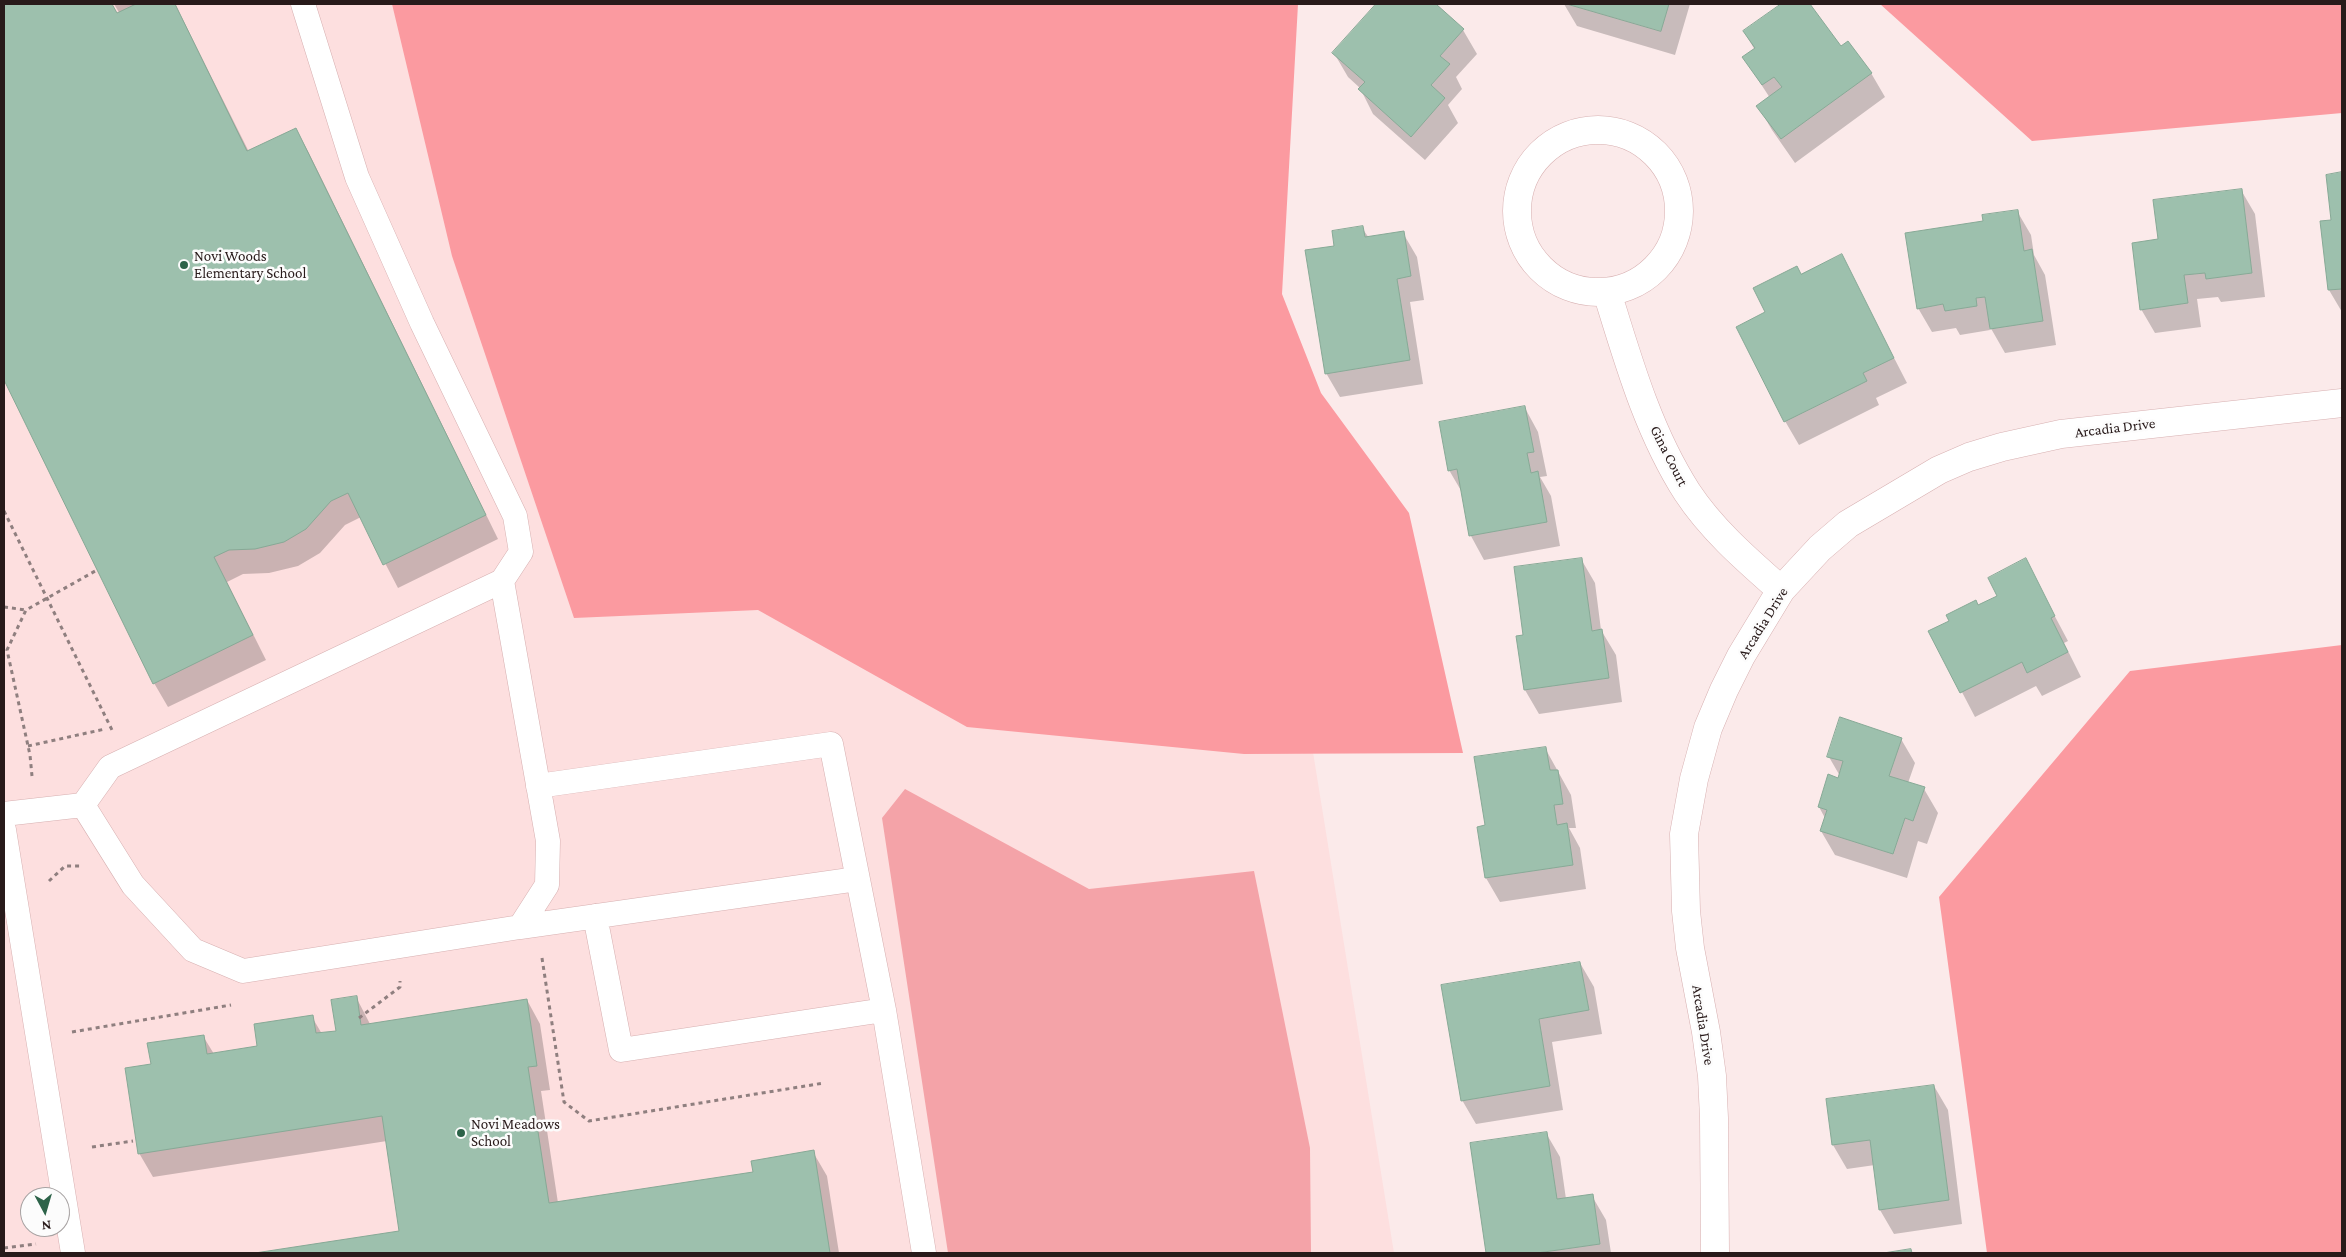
<!DOCTYPE html>
<html>
<head>
<meta charset="utf-8">
<style>
  body { margin:0 }
  #map { position:relative; width:2346px; height:1257px; overflow:hidden; background:#fbeaea; font-family:"Crimson Pro",serif }
  canvas { display:block }
  .frame { position:absolute; inset:0; border:5px solid #281a1a; pointer-events:none }
  .north { position:absolute; left:20px; top:1187px; width:50px; height:50px; box-sizing:border-box; background:#fcfcfc; border:1px solid #a7a2a2; border-radius:50%; rotate:174deg; font-size:14px; font-weight:700; line-height:20px; text-align:center; color:#281a1a }
  .north::after { content:''; display:block; margin:auto; width:18px; height:22px; background:#2d6349; clip-path:polygon(50% 0,100% 100%,50% 72%,0 100%) }
</style>
</head>
<body>
<div id="map">
<canvas width="2346" height="1257"></canvas>
<div class="frame"></div>
<div class="north">N</div>
</div>
<script>
const ctx = document.querySelector('canvas').getContext('2d');
ctx.lineJoin = 'round';
function paint(path, color) {
  ctx.fillStyle = color;
  ctx.fill(path, 'evenodd');
}
function trace(path, color, width, dash) {
  ctx.strokeStyle = color;
  ctx.lineWidth = width;
  ctx.lineCap = dash ? 'butt' : 'round';
  ctx.setLineDash(dash || []);
  ctx.stroke(path);
}
function write(font, color, halo, rows, align = 'center') {
  ctx.font = font + ' "Crimson Pro",serif';
  ctx.lineWidth = 5;
  ctx.setLineDash([]);
  ctx.textBaseline = 'middle';
  ctx.strokeStyle = halo;
  ctx.fillStyle = color;
  for (const [text, x, y, turn = 0] of rows) {
    ctx.save();
    ctx.translate(x, y);
    ctx.rotate((+turn || 0) * Math.PI / 180);
    ctx.textAlign = isNaN(turn) ? turn : align;
    if (halo) ctx.strokeText(text, 0, 0);
    ctx.fillText(text, 0, 0);
    ctx.restore();
  }
}
const built = new Path2D(`
  M4,4h1188l202,1249h-1390zM30,1197h30v30h-30z`);
const green = new Path2D(`
  M905,789l184,100 165,-18 56,277 1,105h-363l-66,-435z`);
const forest = new Path2D(`
  M392,4h906l-16,290 39,99 88,120 54,240 -219,1 -277,-27 -209,-117 -184,8 -122,-362z
  M1880,4h462v109l-310,28z
  M2342,645v608h-355l-48,-356 191,-226z`);
const shadow = new Path2D(`
  M4,4h107l6,10h3l-6,-10h61l74,148 47,-23 13,24 189,386 -100,49 -37,-71 -16,8 -25,28 -22,13 -29,7 -26,1 -16,8 39,78 -98,47 -14,-24 -150,-306z
  M1378,4h56l29,26 14,24 -21,23 6,12 -14,16 10,18 -33,37 -52,-46 -13,-26 -12,-11 -14,-24z
  M1564,4h126l-15,51 -98,-29z
  M1783,4h25l33,43 30,26 14,24 -90,66 -23,-33 -14,-24 12,-8 -26,-40 11,-8 -11,-18z
  M2342,174v138l-13,-22 4,-69 -6,-45z
  M2241,190l14,24 10,83 -44,5 -3,-5 -21,2 4,28 -46,6 -14,-24 18,-68z
  M2017,211l14,24 3,20 11,20 11,70 -51,8 -16,-28 1,5 -30,5 -4,-7 -24,4 -14,-24 66,-86z
  M1362,228l7,10 34,-5 14,24 7,43 -14,2 13,82 -83,13 -14,-24 9,-126z
  M1841,255l66,128 -31,15 3,7 -80,40 -14,-24 -18,-108 34,-37z
  M1525,408l13,24 9,44 -7,1 11,19 9,50 -76,14 -13,-24 -8,-42 -14,-24z
  M1581,559l14,24 6,47 15,25 6,47 -83,12 -14,-24v-54z
  M2025,560l43,81 -4,2 17,34 -39,19 -6,-10 -61,31 -45,-86 69,-35z
  M1901,739l14,24 -7,20 16,6 14,24 -11,31 -9,-3 -11,37 -72,-23 -14,-24 4,-13 -6,-11 21,-31 -11,-19z
  M1545,748l26,47 5,33h-7l11,20 6,41 -86,13 -14,-24v-52z
  M1580,963l14,24 8,47 -50,8 11,68 -87,14 -14,-24z
  M356,997l14,27 157,-24 13,24 10,66 -9,1 17,112 196,-30 59,-21 14,24 12,77h-576l137,-21 -13,-91 -234,36 -14,-24 13,-88 51,-29 11,18 44,-7 54,-30 10,17 16,-2z
  M1934,1086l14,24 14,114 -68,10 -14,-24 -5,-45 -28,4 -14,-24z
  M1546,1133l14,24 6,42 26,-3 14,24 5,33h-124l-16,-109z`);
const building = new Path2D(`
  M4,4h108l5,9 19,-9h39l72,147 49,-23 190,387 -103,50 -35,-72 -17,8 -25,28 -22,13 -29,7 -26,1 -15,7 39,78 -100,49 -149,-304z
  M1376,4h60l28,25 -24,27 10,8 -19,21 14,13 -34,39 -53,-48 7,-7 -33,-29z
  M1567,4h102l-8,27z
  M1781,4h29l31,42 7,-5 24,32 -91,66 -25,-33 26,-19 -8,-10 -12,8 -20,-28 13,-9 -12,-17z
  M2342,172v117l-14,1 -8,-69 11,-1 -5,-45z
  M2242,189l10,84 -46,6 -1,-6 -21,2 4,28 -48,7 -8,-67 26,-4 -5,-39z
  M2018,210l6,41 8,-2 11,72 -53,8 -5,-32 -9,1 1,8 -32,5 -2,-7 -26,5 -12,-76 78,-12 -1,-6z
  M1363,226l2,11 39,-6 7,45 -14,3 13,81 -85,14 -20,-124 29,-4 -2,-15z
  M1842,254l52,104 -31,15 4,8 -83,41 -48,-95 29,-15 -12,-24 44,-22 4,8z
  M1525,406l9,46 -7,1 4,20 7,-2 9,51 -78,14 -12,-67 -9,2 -9,-49z
  M1582,558l10,73 10,-2 7,49 -85,12 -8,-54 7,-1 -9,-68z
  M2026,558l29,58 -4,2 17,34 -41,21 -5,-11 -62,31 -32,-62 21,-10 -3,-6 30,-15 2,5 19,-9 -9,-18z
  M1840,717l62,21 -13,38 36,11 -12,34 -8,-3 -12,36 -73,-23 7,-21 -9,-3 10,-33 10,4 5,-17 -16,-4z
  M1546,747l4,23h8l5,34 -9,1 3,20 10,-2 6,42 -88,13 -8,-51 8,-2 -11,-68z
  M1580,962l9,48 -50,9 11,67 -89,15 -20,-116z
  M357,996l4,29 166,-26 10,67 -9,1 21,136 204,-31 -2,-11 63,-11 16,103h-575l144,-22 -17,-115 -244,38 -13,-86 26,-4 -4,-21 57,-8 3,19 50,-8 -3,-22 59,-9 3,18 20,-2 -5,-31z
  M1934,1085l15,115 -70,10 -9,-70 -38,5 -6,-46z
  M1547,1132l10,67 36,-5 7,50 -63,9h-51l-16,-110z
  M1911,1249l1,4h-28z`);
const path = new Path2D(`
  M4,511l108,219
  M4,607l22,3
  M28,746l77,-17
  M32,776l-2,-21 -23,-105 19,-40 71,-40
  M49,881l16,-15h15
  M542,958l22,144 25,19 235,-38
  M359,1018l41,-31v-6
  M72,1032l159,-27
  M92,1147l41,-6
  M4,1248l32,-4`);
const lane = new Path2D(`
  M538,786l293,-42 53,266 40,243
  M83,805l50,80 60,65 50,21 277,-44 27,-42 1,-44 -46,-260
  M4,814l79,-9 27,-38 392,-186 19,-29 -6,-36 -93,-193 -65,-146 -54,-173
  M4,830l69,423
  M595,916l26,134 263,-40
  M520,927l337,-48`);
const street = new Path2D(`
  M1517 211a81 81 0 1 1 162 0a81 81 0 1 1-162 0Z
  M1607,292c21,68 41,139 80,200 25,38 60,68 94,98
  M1715,1253l-1,-135 -2,-42 -6,-44 -16,-84 -4,-37 -2,-77 10,-55 14,-51 16,-38 17,-34 40,-66 39,-42 28,-24 91,-54 30,-13 33,-10 59,-13 281,-31`);
const markers = [
  [184,265,5,"#2d6349"],
  [461,1133,5,"#2d6349"]
];
const poiNames = [
  ["Novi Woods",194,256],
  ["Elementary School",194,273],
  ["Novi Meadows",471,1124],
  ["School",471,1141]
];
const streetNames = [
  ["Arcadia Drive",2115,428,-7],
  ["Gina Court",1669,456,63],
  ["Arcadia Drive",1763,623,-58],
  ["Arcadia Drive",1703,1025,81]
];
paint(built, '#fddfdf');
paint(green, '#f4a3a8');
paint(forest, '#fb9aa0');
paint(shadow, '#0003');
paint(building, '#9dc0ad');
trace(building, '#87a996', 1);
trace(lane, '#d7b0b1', 25);
trace(street, '#d7b0b1', 29);
trace(path, '#8f7f7f', 3, [4, 4]);
trace(lane, '#fff', 24);
trace(street, '#fff', 28);
for (const [x, y, r, color] of markers) {
  const dot = new Path2D();
  dot.arc(x, y, r, 0, 2 * Math.PI);
  ctx.fillStyle = color;
  ctx.fill(dot);
  trace(dot, '#fcfcfc', 2);
}
write('15px', '#281a1a', '#fcfcfc', poiNames, 'left');
write('15px', '#281a1a', '#fcfcfc', streetNames);
</script>
</body>
</html>
